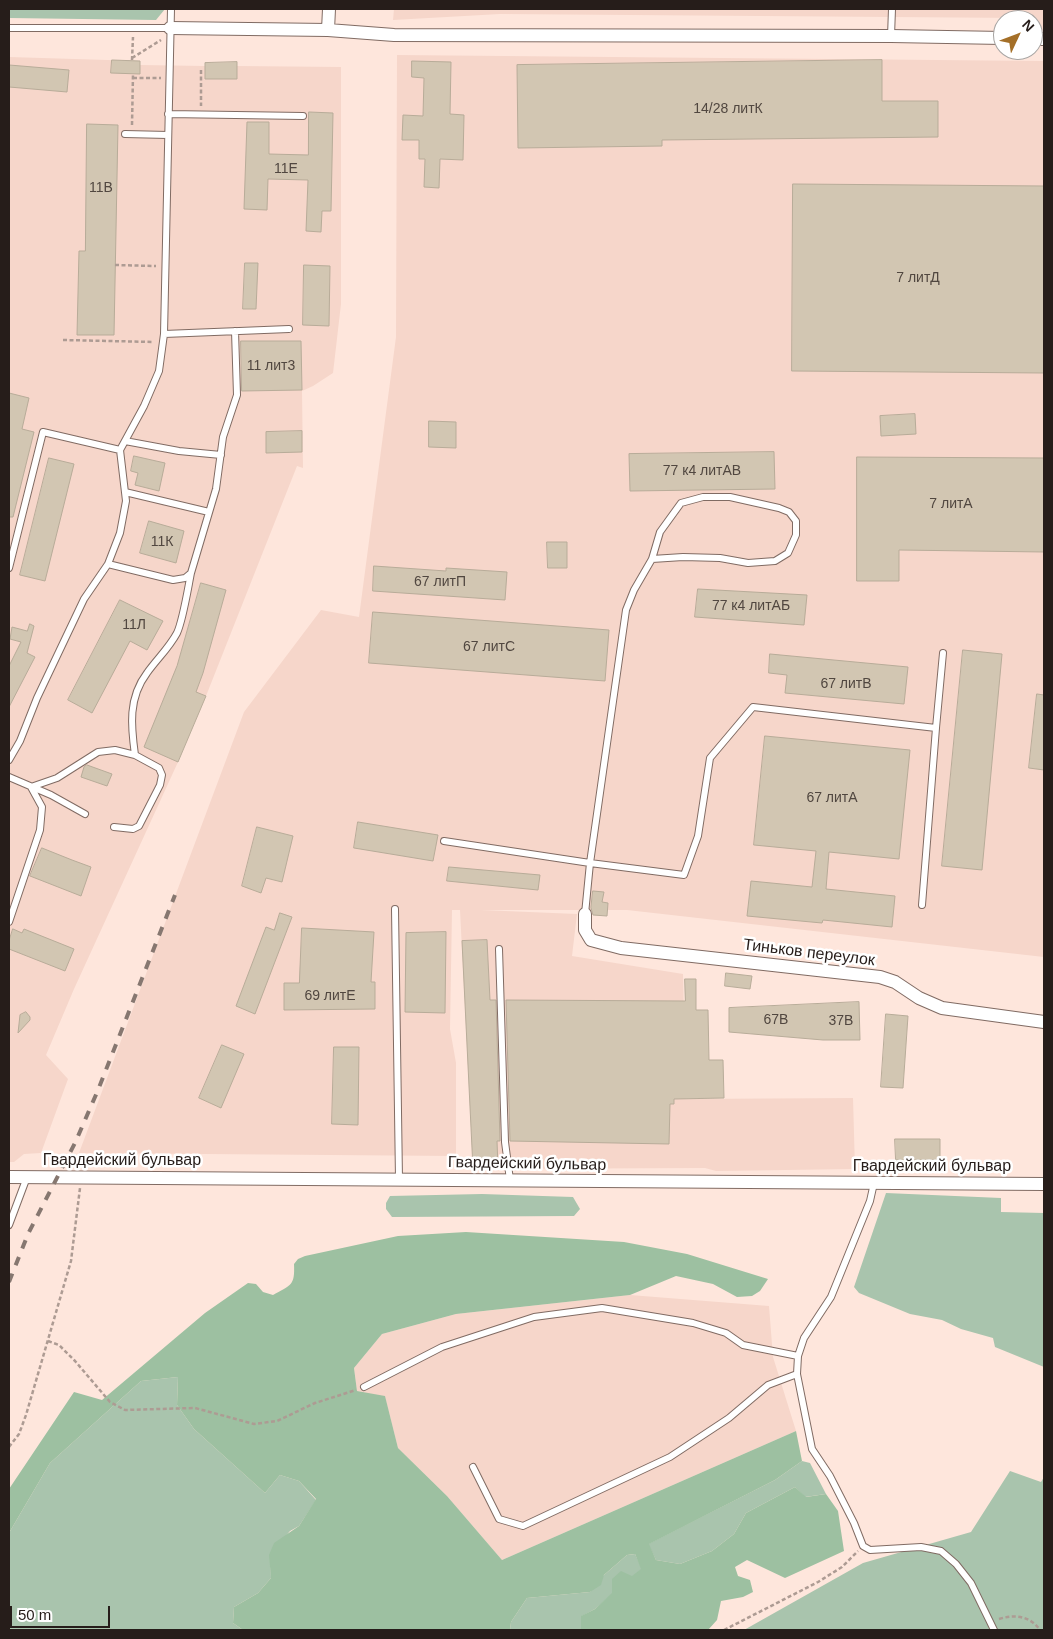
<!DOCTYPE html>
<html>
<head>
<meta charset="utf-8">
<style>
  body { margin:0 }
  #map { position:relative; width:1053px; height:1639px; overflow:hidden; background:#fee6dc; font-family:Helvetica,sans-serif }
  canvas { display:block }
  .frame { position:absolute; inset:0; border:10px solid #261d1a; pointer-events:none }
  .north { position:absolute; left:993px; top:10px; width:50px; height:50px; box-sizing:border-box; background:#fff; border:1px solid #a8a5a3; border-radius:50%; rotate:47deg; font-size:14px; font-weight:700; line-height:20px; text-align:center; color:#261d1a }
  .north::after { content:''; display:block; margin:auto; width:18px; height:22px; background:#a46f28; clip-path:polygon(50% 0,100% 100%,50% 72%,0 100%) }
  .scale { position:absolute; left:10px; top:1606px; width:100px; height:22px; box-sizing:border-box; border:2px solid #261d1a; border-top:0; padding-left:6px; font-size:15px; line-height:18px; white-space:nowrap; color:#261d1a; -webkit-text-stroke:4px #fff; paint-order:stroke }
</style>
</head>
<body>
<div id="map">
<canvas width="1053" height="1639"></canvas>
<div class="frame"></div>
<div class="north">N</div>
<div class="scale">50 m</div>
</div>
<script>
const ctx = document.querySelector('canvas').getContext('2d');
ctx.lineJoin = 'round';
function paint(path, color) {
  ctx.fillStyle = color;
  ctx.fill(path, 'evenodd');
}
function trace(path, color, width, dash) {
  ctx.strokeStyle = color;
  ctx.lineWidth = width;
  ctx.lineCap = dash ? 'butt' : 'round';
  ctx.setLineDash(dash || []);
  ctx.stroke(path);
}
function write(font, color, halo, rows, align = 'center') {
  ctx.font = font + ' Helvetica,sans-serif';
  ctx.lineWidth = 5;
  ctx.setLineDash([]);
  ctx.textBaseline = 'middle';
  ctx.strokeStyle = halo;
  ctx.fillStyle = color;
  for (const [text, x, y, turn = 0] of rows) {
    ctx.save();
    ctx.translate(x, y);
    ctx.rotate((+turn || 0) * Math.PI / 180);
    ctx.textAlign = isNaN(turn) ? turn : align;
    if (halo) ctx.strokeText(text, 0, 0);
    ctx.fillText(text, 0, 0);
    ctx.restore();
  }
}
const built = new Path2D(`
  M394,9h650v21h-11v-10h-12v-2l-521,-4 -107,6z
  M397,55l647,6v896l-417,-47h-146l96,4 -5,42 111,18 3,125 167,-1 2,71 -139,2 -11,-3 -232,1 -13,-259h-8l-2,119 6,34v93l-377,-3 165,-441 77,-102 38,7 37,-280z
  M9,57l131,4v4l65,1v-3l32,-1v4l104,1v237l-8,69 -20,13 -11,5 1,77 -6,-2 -91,230 -28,66 -104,227 -28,66 22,24 -27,74 -17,1 -10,8h-5z
  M630,1295l139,11 4,51 23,74 -294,129 -55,-64 -49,-48 -13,-51 -28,-6 -3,-23 28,-34 74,-20z`);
const green = new Path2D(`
  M9,9h156l-9,11 -147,-2z
  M886,1193l115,5v14l43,1v154l-49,-20 -2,-9 -32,-9 -19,-9 -32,-6 -51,-21 -5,-6z
  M482,1194l91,3 7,12 -6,7 -182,1 -6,-8v-6l4,-7z
  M178,1377l-1,28 17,24 71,64 15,-18 19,6 17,19 -17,26 -9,5 -20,24 1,23 -13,15 -24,14 -1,16 10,7h-234v-97l41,-70 91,-82z
  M802,1461l8,2 16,31 -21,3 -10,-10 -49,26 -12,21 -22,17 -32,13 -24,-4 -8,-16 127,-64z
  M1010,1471l31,11 3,-5v153h-300l119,-67 108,-31z
  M635,1554l7,15 -47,40 -13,7 -1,14h-71l1,-8 16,-24 63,-6 14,-17 23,-20z`);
const forest = new Path2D(`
  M466,1232l158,10 63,12 81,25 -8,12 -8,5 -15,1 -24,-13 -37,-8 -46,19 -174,19 -74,20 -28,34 3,23 28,5 13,52 49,48 55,64 294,-129 6,30 -27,19 -126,64 7,16 24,4 32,-13 22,-17 12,-21 49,-26 11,10 20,-3 12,17 6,40 -59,27 -38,-18 -12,7 3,9 12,4 3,12 -10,5 -22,4 -4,19 -9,10h-127v-14l14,-7 17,-16v-14l9,-8 11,5 9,-7 -6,-15 -8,1 -23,20 -3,10 -11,7 -63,6 -16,24 -1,8h-267l-10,-7 1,-16 24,-14 13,-15 -2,-23 5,-12 25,-17 17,-27 -17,-18 -19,-6 -15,18 -71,-64 -17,-24 1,-28 -37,4 -91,82 -41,70v-44l65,-97 28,8 103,-87 43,-30 8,1 7,8 10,3c18,-10 22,-9 21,-31l4,-5 7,-3 93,-20z`);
const building = new Path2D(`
  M112,60l28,1v13l-29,-1z
  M882,60v41h56v36l-276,3v6l-144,2 -1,-83z
  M412,61l39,1 -1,52 14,1 -1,45 -23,-1 -1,29 -15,-1 1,-28h-6v-19h-17l1,-25 20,1 1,-38 -12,-1z
  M237,62v17h-32v-16z
  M9,65l60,5 -2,22 -58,-5z
  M309,112l24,1 -2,98h-9l-1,21 -15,-1 2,-51 -40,-1 -1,31 -23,-1 3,-87h22v32l39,1z
  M87,124l31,1 -4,210h-37l2,-84h6z
  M793,184l251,2v187l-252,-2z
  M245,263h13l-2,46h-13z
  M304,265l26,1 -1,60 -26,-1z
  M241,341h60l1,49 -60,1z
  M9,393l20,5 -7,31 12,3 -21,85h-4z
  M915,414l1,20 -35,2 -1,-20z
  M429,421l27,1v26l-27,-1z
  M302,431v21l-36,1v-21z
  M774,452l1,37 -145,2 -1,-37z
  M134,456l31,7 -6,28 -24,-6 3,-12 -7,-2z
  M857,457l187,1v94l-145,-2v31h-42z
  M49,458l25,6 -29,117 -25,-6z
  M149,521l35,10 -8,32 -36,-10z
  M547,542h20v26h-19z
  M374,566l72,5v-3l61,4 -2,28 -132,-9z
  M201,583l25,7 -23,83 -7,19 10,4 -28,66 -34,-15 33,-81z
  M698,589l109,6 -3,30 -109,-8z
  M120,600l43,21 -16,29 -17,-9 -38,72 -24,-13z
  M373,612l236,18 -4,51 -236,-18z
  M30,624l4,2 -7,27 8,4 -26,50v-41l12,-24 -11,-3 2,-12 15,4z
  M963,650l39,4 -20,216 -40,-4z
  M770,654l138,13 -4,37 -119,-11 2,-18 -18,-2z
  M1037,694l7,1v75l-15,-2z
  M765,736l145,14 -11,109 -70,-7 -3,37 69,7 -3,31 -69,-7 -1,3 -75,-7 4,-35 61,6 4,-36 -62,-6z
  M87,765l25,9 -5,12 -26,-9 3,-10z
  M358,822l80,13 -5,26 -79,-13z
  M257,827l36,9 -11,46 -16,-4 -5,15 -19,-7z
  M42,848l30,12 19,7 -10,29 -51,-20z
  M449,867l91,8 -2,15 -91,-9z
  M593,891l11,1 -2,10 6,1 -1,13 -14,-1 -2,-7z
  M280,913l12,4 -37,97 -19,-8 30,-79 8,3z
  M302,928l72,4 -3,50h4v27l-91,1v-27h15z
  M13,929l9,4 2,-4 50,20 -9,22 -56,-22v-8z
  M446,932l-1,81 -40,-1 1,-79z
  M487,940l3,60h6l4,141h-3l1,27 -25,1 -11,-228z
  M726,973l26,3 -2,13 -25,-3z
  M685,979h11v31h12l1,50h14l1,38 -50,1v5h-4l-1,40 -159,-3 -4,-141 179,1z
  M859,1002l1,38h-37l-94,-8v-24z
  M26,1012l4,5v3l-12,13 2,-18z
  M886,1014l22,2 -5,72 -22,-1z
  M222,1045l22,9 -23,54 -22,-10z
  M334,1047h25l-1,78 -26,-1z
  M895,1139h45v21h-44z`);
const path = new Path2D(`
  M132,58l29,-18
  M132,60l1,-23
  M201,70v36
  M133,78h28
  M132,125l1,-51
  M115,265l41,1
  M63,340l91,2
  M48,1341l11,4 16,16 35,41 15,8 70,-2 59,16 23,-3 38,-18 41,-13
  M9,1447l10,-13 7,-19 45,-154 9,-73
  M999,1619c16,-5 31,-3 41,11
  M724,1630l94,-48 24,-15 16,-16`);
const lane = new Path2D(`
  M9,28h161
  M891,36l1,-27
  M168,114l135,2
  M125,134l43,1
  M164,334l125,-5
  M125,441l54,10 42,4
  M120,450l24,-44 15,-35 5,-37 7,-325
  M125,492l84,20
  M108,564l65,16 12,-2 6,-5 25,-84 7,-52 14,-42 -2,-64
  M9,568l34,-136 77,18 6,51 -6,32 -12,31 -24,35 -47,99 -17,43 -11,19
  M135,755c-4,-29 -7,-57 12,-82 10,-14 22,-25 30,-40 6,-13 11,-45 14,-60
  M9,777l42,18 34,19
  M444,841l146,22 36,-253 8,-20 18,-31 8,-27 21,-29 22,-6h27l49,11 10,4 7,9v14l-8,18 -13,8 -27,2 -28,-5 -37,-1 -31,2
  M922,905l14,-177 7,-75
  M395,909l4,270
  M585,914l5,-51 94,12 14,-39 12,-78 43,-51 183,21
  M9,922l31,-92 2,-23 -11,-20 26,-9 41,-26 17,-2 20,5 24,13 3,7 -2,10 -21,41 -6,3 -19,-2
  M499,949l6,193 5,38
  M874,1183l-4,18 -39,96 -27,41 -6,18 -1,18 15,75 18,27 24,47 9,23 7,4 51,-3 20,4 15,13 15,19 23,47
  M9,1225l18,-48
  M364,1387l78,-40 92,-30 68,-9 91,15 33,10 17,12 55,11
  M473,1467l26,52 24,7 147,-69 59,-39 39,-33 29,-11`);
const street = new Path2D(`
  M170,28l158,2 66,5 497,1 112,2
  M328,30l1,-21
  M1033,39h11
  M585,914v16l6,10 30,8 259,29 15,5 24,16 23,10 102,14
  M9,1177l1035,7`);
const rail = new Path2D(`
  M9,1282l19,-48 47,-91 23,-53 77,-195`);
const numberNames = [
  ["14/28 литК",728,109],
  ["11Е",286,169],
  ["11В",101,188],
  ["7 литД",918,278],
  ["11 лит3",271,366],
  ["77 к4 литАВ",702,471],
  ["7 литА",951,504],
  ["11К",162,542],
  ["67 литП",440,582],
  ["77 к4 литАБ",751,606],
  ["11Л",134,625],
  ["67 литС",489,647],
  ["67 литВ",846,684],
  ["67 литА",832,798],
  ["69 литЕ",330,996],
  ["67В",776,1020],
  ["37В",841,1021]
];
const streetNames = [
  ["Тиньков переулок",809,953,7],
  ["Гвардейский бульвар",122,1161],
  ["Гвардейский бульвар",527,1164,1],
  ["Гвардейский бульвар",932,1167]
];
paint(built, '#f6d6ca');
paint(green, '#a9c4ad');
paint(forest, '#9dc0a1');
paint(building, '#d2c6b2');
trace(building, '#b8ac99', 1);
trace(lane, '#806b63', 8);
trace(street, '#806b63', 14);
trace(path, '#ad9b93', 2.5, [4, 2.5]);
trace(lane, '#fff', 6);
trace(street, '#fff', 12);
trace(rail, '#867770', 4, [9, 9]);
write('14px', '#514740', null, numberNames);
write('16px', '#261d1a', '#fff', streetNames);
</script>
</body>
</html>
